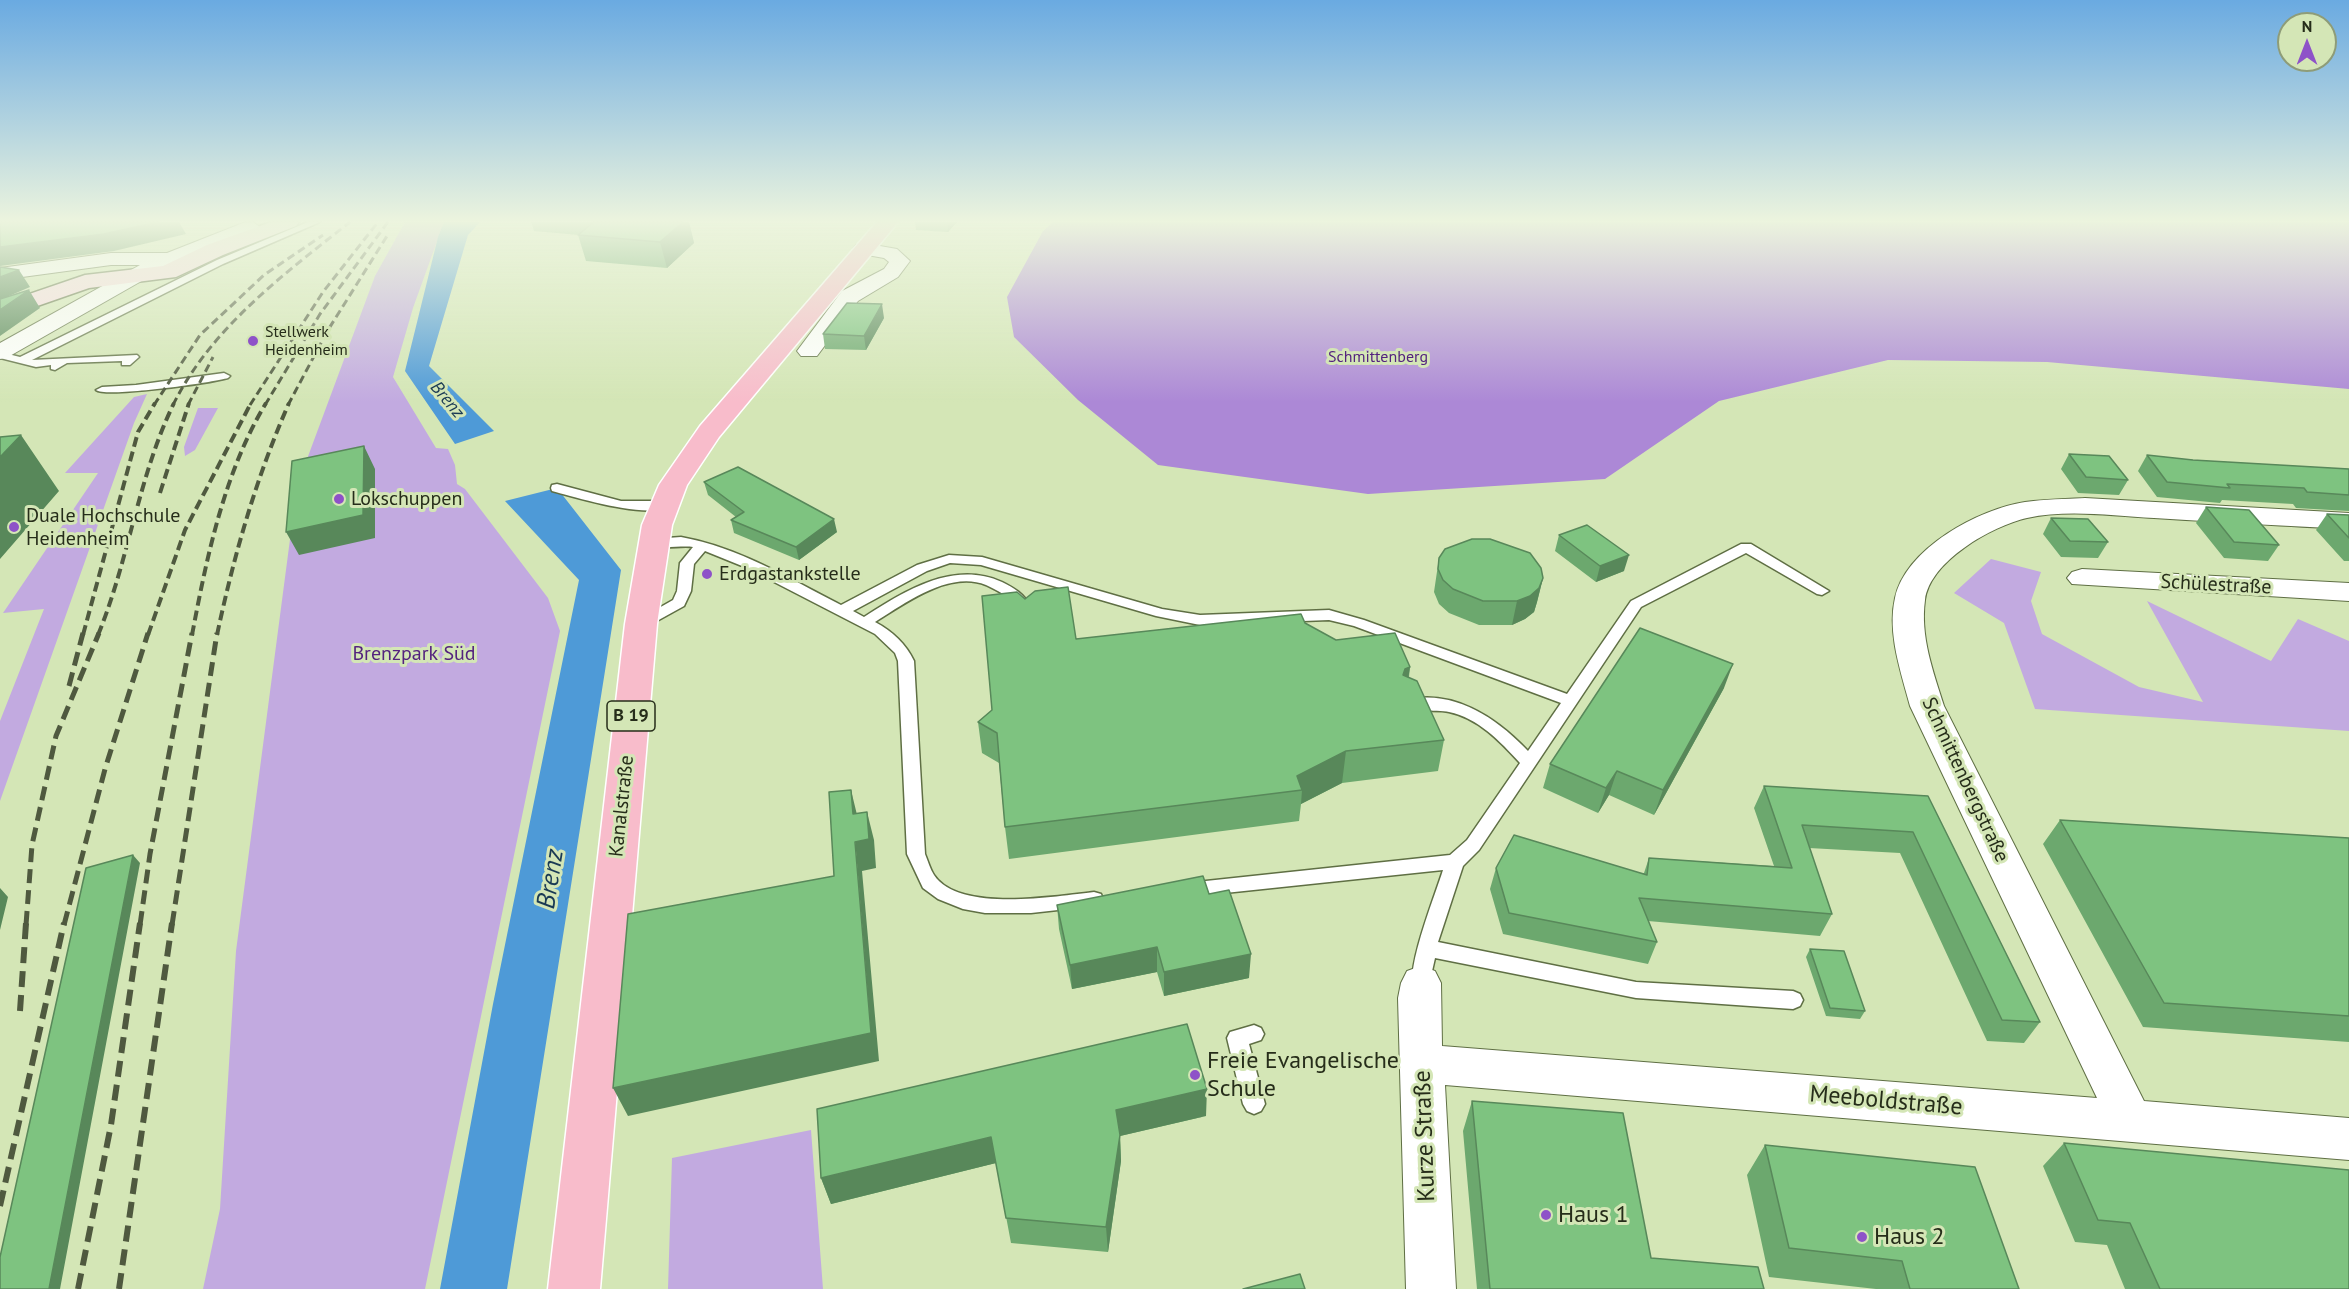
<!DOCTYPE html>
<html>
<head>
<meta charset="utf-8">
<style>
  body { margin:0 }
  #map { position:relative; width:2349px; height:1289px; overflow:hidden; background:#d4e6b6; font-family:"PT Sans",sans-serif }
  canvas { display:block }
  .north { position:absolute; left:2277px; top:12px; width:60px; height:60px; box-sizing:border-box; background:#d4e6b6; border:2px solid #8e9c78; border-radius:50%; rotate:0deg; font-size:16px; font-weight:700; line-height:24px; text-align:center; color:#262d1a }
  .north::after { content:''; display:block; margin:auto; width:21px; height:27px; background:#8e52c8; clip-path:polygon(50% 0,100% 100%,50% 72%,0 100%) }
</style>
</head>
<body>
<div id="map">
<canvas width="2349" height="1289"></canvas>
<div class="north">N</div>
</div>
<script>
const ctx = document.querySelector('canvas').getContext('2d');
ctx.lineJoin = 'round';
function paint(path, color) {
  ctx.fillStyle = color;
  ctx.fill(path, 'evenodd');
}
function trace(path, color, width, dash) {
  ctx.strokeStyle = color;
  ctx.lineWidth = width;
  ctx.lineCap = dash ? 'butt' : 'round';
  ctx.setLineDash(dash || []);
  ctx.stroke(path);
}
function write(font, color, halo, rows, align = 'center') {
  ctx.font = font + ' "PT Sans",sans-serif';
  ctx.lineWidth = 6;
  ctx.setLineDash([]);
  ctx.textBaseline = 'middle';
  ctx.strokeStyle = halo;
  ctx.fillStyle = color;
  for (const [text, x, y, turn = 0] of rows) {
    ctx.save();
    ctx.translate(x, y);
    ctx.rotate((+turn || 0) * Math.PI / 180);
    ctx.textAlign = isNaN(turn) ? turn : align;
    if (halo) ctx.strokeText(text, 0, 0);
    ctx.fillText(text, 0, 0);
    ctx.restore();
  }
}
const green = new Path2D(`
  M405,222h39l-31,86 -20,69 43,71 12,1 7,16 2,19 8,5 83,109 12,33 -135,658h-222l17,-80 16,-258 61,-465 78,-210z
  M147,394l-13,29 -134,378v-80l44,-112 -41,4 95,-140h-33l69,-76z
  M198,408h20l-23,42 -10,6 -1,-9z
  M1991,559l50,13 -10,29 11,33 97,53 64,15 -56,-101 124,60 27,-42 51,22v90l-314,-22 -31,-86 -50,-30z
  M811,1130l12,159h-155l4,-131z`);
const forest = new Path2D(`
  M1053,222h1296v167l-302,-27 -159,-2 -169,41 -114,78 -237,15 -210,-29 -80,-65 -64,-63 -7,-40 36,-66z`);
const water = new Path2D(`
  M444,222h36l-12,13 -39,131 65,65 -39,13 -50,-73 33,-134z
  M557,488l64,82 -114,719h-67l53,-285 86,-424 -74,-79z`);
const lane = new Path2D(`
  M308,222h12l-97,42 -191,96 105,-5 2,2 -9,8h-8v-4l-55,2 -12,7 -4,-1v-4l-15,2 -36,-9v-6l20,5 197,-97z
  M224,373l6,3 -2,2c-18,5 -122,20 -132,12l6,-3 34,-2z
  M557,484l64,17h42l7,4c-18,16 -95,-8 -118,-14l-1,-3 1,-3z
  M681,537c57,10 109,42 160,68l76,-40 32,-10 33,2 180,52 38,6 129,-5 35,10 203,74 64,-93 110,-57h10l78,47 -7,4 -5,-1 -71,-41 -105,54 -162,243 -16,16 -25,76 198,40 157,9 7,3 3,6 -3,6 -7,3 -157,-11 -201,-40 -7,31 -7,2 -7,-2c-9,-19 22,-96 29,-119l-256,27 -6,-2 -3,-5 3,-5 6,-2 263,-28 17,-15 53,-77c-20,-22 -42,-45 -71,-51 -12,-3 -43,2 -49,-7l2,-4c49,-14 94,16 126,50l33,-48 -207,-77 -25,-6 -129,5 -44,-9 -175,-51 -31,-2 -23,8 -74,40 11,6c41,-26 89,-57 138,-35 12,6 22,12 28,24l-7,5c-7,-2 -8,-8 -13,-12 -7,-6 -16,-10 -24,-14 -37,-15 -82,19 -111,37 17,9 31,22 39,39l11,193c3,7 5,15 9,21 25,38 122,21 160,17l7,2 2,5 -2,5 -7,2 -63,7h-46l-22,-4 -25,-10 -15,-11 -16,-34 -9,-193 -3,-8 -20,-19 -128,-66 -42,-17 -11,13 -3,27 -7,15 -38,21h-10l-2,-3 2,-3 37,-21 4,-9 3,-28 13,-16c-13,-2 -37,4 -47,-4l7,-4z
  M1254,1025l7,3 3,6 -3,6 -12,4 16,60 -4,7 -7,3 -7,-3 -4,-7 -16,-66 3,-6z`);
const street = new Path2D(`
  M253,222l7,5 -3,4 -98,40 -151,86 -8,2v-16l140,-78h-29l-111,15v-12l111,-15h56l76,-30z
  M863,243l34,6 13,12 -12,16 -40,24 -41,55h-16l-4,-5 45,-60 42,-22 5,-7 -5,-4 -28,-5 -3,-4 3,-4z
  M2085,498l264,15v16c-65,-3 -130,-7 -195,-11 -41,-2 -86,-9 -127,0 -35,8 -97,43 -102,82 -5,36 8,71 19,106l200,395 205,17v42l-904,-75 11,204h-50l-8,-291 3,-15 6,-12 14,-5 14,5 6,12 1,63 655,52 -187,-392c-9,-34 -23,-73 -15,-108 11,-50 84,-89 130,-96 20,-3 40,-3 60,-4z
  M2082,569l267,14v18l-277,-17 -5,-6 5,-6z`);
const secondary = new Path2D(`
  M271,222h28l-3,4 -73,29 -47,22 -87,11 -89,31v-15l85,-29 78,-9 44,-21z`);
const primary = new Path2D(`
  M877,222h21l-179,215 -32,48 -15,40 -15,99 -57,665h-52l77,-665 17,-99 17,-40 41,-59z`);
const railFar3 = new Path2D(`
  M154,405l46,-70 64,-60 59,-40
  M173,405c38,-77 111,-131 177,-183
  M188,405l25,-48
  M250,405l73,-113 55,-70
  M265,405l55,-91 68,-92
  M288,405l40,-75 59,-94`);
const railFar2 = new Path2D(`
  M160,493l29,-90
  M83,635l55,-203 17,-29
  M98,635c31,-75 40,-158 76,-232
  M148,635l37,-105 66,-127
  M192,635c15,-79 32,-162 74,-232
  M217,635c17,-80 39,-157 72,-232`);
const railFar1 = new Path2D(`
  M69,686l14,-53
  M26,925l6,-80 24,-109 43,-103
  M64,925l41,-156 43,-136
  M140,925l10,-71 42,-221
  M172,925l45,-292`);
const rail = new Path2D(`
  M20,1011l6,-88
  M0,1206l64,-283
  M78,1289l33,-164 29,-202
  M119,1289l53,-366`);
const wall = new Path2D(`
  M531,222h158l5,21 -27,25 -81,-7 -8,-26 -44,-4z
  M915,222h42l-9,10 -32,-2z
  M884,318l-18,32 -41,-1 -2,-15z
  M2069,454l59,26 -9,15 -41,-2 -17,-24z
  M2147,455l46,5 156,9v42l-53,-3 -3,-4 -71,-4 -2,3 -63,-6 -19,-26z
  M704,482l133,50 -38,28 -65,-27 -3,-13 5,-3 -28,-22z
  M2206,507l73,38 -11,16 -44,-3 -28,-35z
  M2327,514l22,1v46h-5l-28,-31z
  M2051,518l57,24 -10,16 -37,-1 -18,-23z
  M1559,535l65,36 -28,11 -41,-31z
  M1439,558l104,20 -6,24 -3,10 -9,7 -13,6h-33l-30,-12 -10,-9 -5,-12z
  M1305,623l31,17 74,27 -1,10 35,63 -6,31 -96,12 -41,21 -2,17 -290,38 -4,-32 -6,-64 -17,-10 -4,-31 98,-83z
  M1724,688l-70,127 -45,-20 -11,18 -55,-25 7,-24z
  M1764,786l164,10 112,226 -16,21 -37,-2 -87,-188 -91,-5 23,66 -12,22 -172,-15 9,21 -9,22 -145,-30 -13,-45 6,-21 148,5 5,-15 125,8 -20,-58z
  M2060,820l289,18v204l-206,-15 -100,-183z
  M1209,894l40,84 -85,18 -7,-24 -85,17 -13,-60 -2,-24z
  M1810,949l55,62 -5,8 -34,-3 -20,-59z
  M1472,1101l179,157 113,31h-287l-14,-158z
  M1206,1116l-86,20 1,25 -13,91 -97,-9 -15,-80 -165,41 -10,-26z
  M2064,1143l285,146h-224l-18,-44 -32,-3 -32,-76z
  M1765,1145l254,144h-143l-107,-12 -22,-102z`);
const shadedWall = new Path2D(`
  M158,222h21l7,12 -72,17 -114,15v-19z
  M683,222h6l5,21 -27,25 -7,-26z
  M947,222h10l-9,10z
  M19,270l11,17 -28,12 -2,4v-26z
  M29,290l11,18 -40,28v-26z
  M882,304l2,14 -18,32 -2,-14z
  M21,435l38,56 -59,68v-102z
  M364,446l11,23v69l-76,17 -13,-23z
  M834,519l3,13 -38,28 -3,-13z
  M1629,555l-5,16 -28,11 4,-16z
  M1543,578l-6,24 -3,10 -9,7 -13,6 5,-24z
  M1733,664l-9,24 -70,127 9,-25z
  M1410,667l-5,31 -2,-23 2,-6z
  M1346,751l-4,32 -41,21 1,-14 -5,-14z
  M1617,771l-8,24 -11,18 8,-25z
  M851,790l7,29 9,-7 7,28 2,28 -14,3 17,190 -251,55 -15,-28 258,-55z
  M133,855l7,8 -80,426h-11z
  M0,888l8,9 -8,33z
  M1157,947v25l-85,17 -2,-24z
  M1251,954l-2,24 -85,18v-24z
  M1207,1089l-1,27 -86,20 1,25 -13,91 -2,-25 10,-117z
  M991,1137l5,26 -165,41 -10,-26z`);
const building = new Path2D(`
  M0,222h158l-54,12 -104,13z
  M594,222h89l-23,20 -82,-7z
  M0,267l19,3 -19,7z
  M29,290l-29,20v-11z
  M847,303l35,1 -18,32 -41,-2z
  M21,435l-21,22v-20z
  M364,446l-1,69 -77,17 6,-71z
  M2069,454l40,2 19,24 -42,-3z
  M2147,455l46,5 156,9v26l-42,-3 -3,-4 -77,-4 3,4 -63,-6z
  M738,467l96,52 -38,28 -65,-27 13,-8 -40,-30z
  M2206,507l43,3 30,35 -45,-3z
  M2327,514l22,1v23z
  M2051,518l37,1 20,23 -38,-1z
  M1587,525l42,30 -29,11 -41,-31z
  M1472,539h18l40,14 11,15 2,10 -4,10 -9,8 -13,5h-34l-30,-12 -10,-9 -5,-11 1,-11 6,-9z
  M1068,587l8,52 225,-25 4,9 31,17 59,-7 15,34 -5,2 -2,6 14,6 27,59 -98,11 -49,25 5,14 -297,37 -8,-94 -19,-11 14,-12 -10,-114 35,-4 8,7 10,-8z
  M1640,628l93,36 -70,126 -46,-19 -11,17 -56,-24z
  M1764,786l164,10 112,226 -38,-2 -89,-188 -111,-7 30,89 -193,-16 18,44 -148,-29 -13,-45 18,-33 133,40 2,-17 143,10z
  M851,790l2,24 14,-2 2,27 -14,3 16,191 -258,55 15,-174 206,-38 -5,-84z
  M2060,820l289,18v178l-185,-13z
  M133,855l-84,434h-49v-32l86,-389z
  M1203,876l6,18 20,-4 22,64 -87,18 -7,-25 -87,18 -13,-60z
  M1810,949l34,2 21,60 -35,-3z
  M1187,1024l20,65 -91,21 4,25 -14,92 -100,-9 -15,-81 -170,41 -4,-69z
  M1472,1101l151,12 28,145 107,9 6,22h-274z
  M2064,1143l285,27v119h-189l-30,-66 -32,-3z
  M1765,1145l210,22 44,122h-109l-8,-28 -113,-13z
  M1300,1274l5,15h-62z`);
const markers = [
  [253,341,6,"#8e52c8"],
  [339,499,6,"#8e52c8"],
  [14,527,6,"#8e52c8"],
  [707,574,6,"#8e52c8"],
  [1195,1075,6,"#8e52c8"],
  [1546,1215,6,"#8e52c8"],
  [1862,1237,6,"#8e52c8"]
];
const farPoinames = [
  ["Stellwerk",265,332],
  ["Heidenheim",265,350]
];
const farParknames = [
  ["Schmittenberg",1378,357]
];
const farWaternames = [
  ["Brenz",447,400,50]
];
const shields = [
  [631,716,48]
];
const shieldNames = [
  ["B 19",631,716]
];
const poiNames = [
  ["Lokschuppen",351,499],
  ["Duale Hochschule",26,516],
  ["Heidenheim",26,539],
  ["Erdgastankstelle",719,574]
];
const streetNames = [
  ["Schülestraße",2216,585,3],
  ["Schmittenbergstraße",1965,780,65],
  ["Kanalstraße",622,806,-84]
];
const parkNames = [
  ["Brenzpark Süd",414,654]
];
const nearPoinames = [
  ["Freie Evangelische",1207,1061],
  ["Schule",1207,1089],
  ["Haus 1",1558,1215],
  ["Haus 2",1874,1237]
];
const nearStreetnames = [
  ["Meeboldstraße",1886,1101,5],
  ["Kurze Straße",1425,1136,-92]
];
const nearWaternames = [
  ["Brenz",551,879,-81]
];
paint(green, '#c2aae0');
paint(forest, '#ac88d6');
paint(water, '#4e9ad7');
trace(lane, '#5f6f44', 3);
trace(street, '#5f6f44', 2);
trace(secondary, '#5f6f44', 3);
trace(primary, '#fff', 3);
paint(lane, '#fff');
paint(street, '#fff');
paint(secondary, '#fbdee5');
paint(primary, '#f8bccb');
trace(railFar3, '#4f593f', 3, [8, 4.5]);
trace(railFar2, '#4f593f', 4, [10, 5]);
trace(railFar1, '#4f593f', 5, [14, 7]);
trace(rail, '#4f593f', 6, [16, 8]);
paint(wall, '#6ca86e');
paint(shadedWall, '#58885a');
paint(building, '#7ec380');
trace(building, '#58885a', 1.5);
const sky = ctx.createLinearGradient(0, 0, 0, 402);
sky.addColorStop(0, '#6aaae1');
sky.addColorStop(0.55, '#ecf4de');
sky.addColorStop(1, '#ecf4de00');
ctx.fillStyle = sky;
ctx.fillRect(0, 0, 2349, 402);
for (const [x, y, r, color] of markers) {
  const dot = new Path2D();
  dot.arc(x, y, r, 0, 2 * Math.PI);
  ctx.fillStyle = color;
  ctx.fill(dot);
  trace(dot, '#d4e6b6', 2);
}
write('16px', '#262d1a', '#d4e6b6', farPoinames, 'left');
write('16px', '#53227e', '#d4e6b6', farParknames);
write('italic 18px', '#1a3a54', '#d4e6b6', farWaternames);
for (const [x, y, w] of shields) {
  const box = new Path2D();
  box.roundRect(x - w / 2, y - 15, w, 30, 4.5);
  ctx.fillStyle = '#d4e6b6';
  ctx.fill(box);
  trace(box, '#262d1a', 1.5);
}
write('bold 18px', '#262d1a', null, shieldNames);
write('20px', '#262d1a', '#d4e6b6', poiNames, 'left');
write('20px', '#262d1a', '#d4e6b6', streetNames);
write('20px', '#53227e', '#d4e6b6', parkNames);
write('24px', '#262d1a', '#d4e6b6', nearPoinames, 'left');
write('24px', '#262d1a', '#d4e6b6', nearStreetnames);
write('italic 26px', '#1a3a54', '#d4e6b6', nearWaternames);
</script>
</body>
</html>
